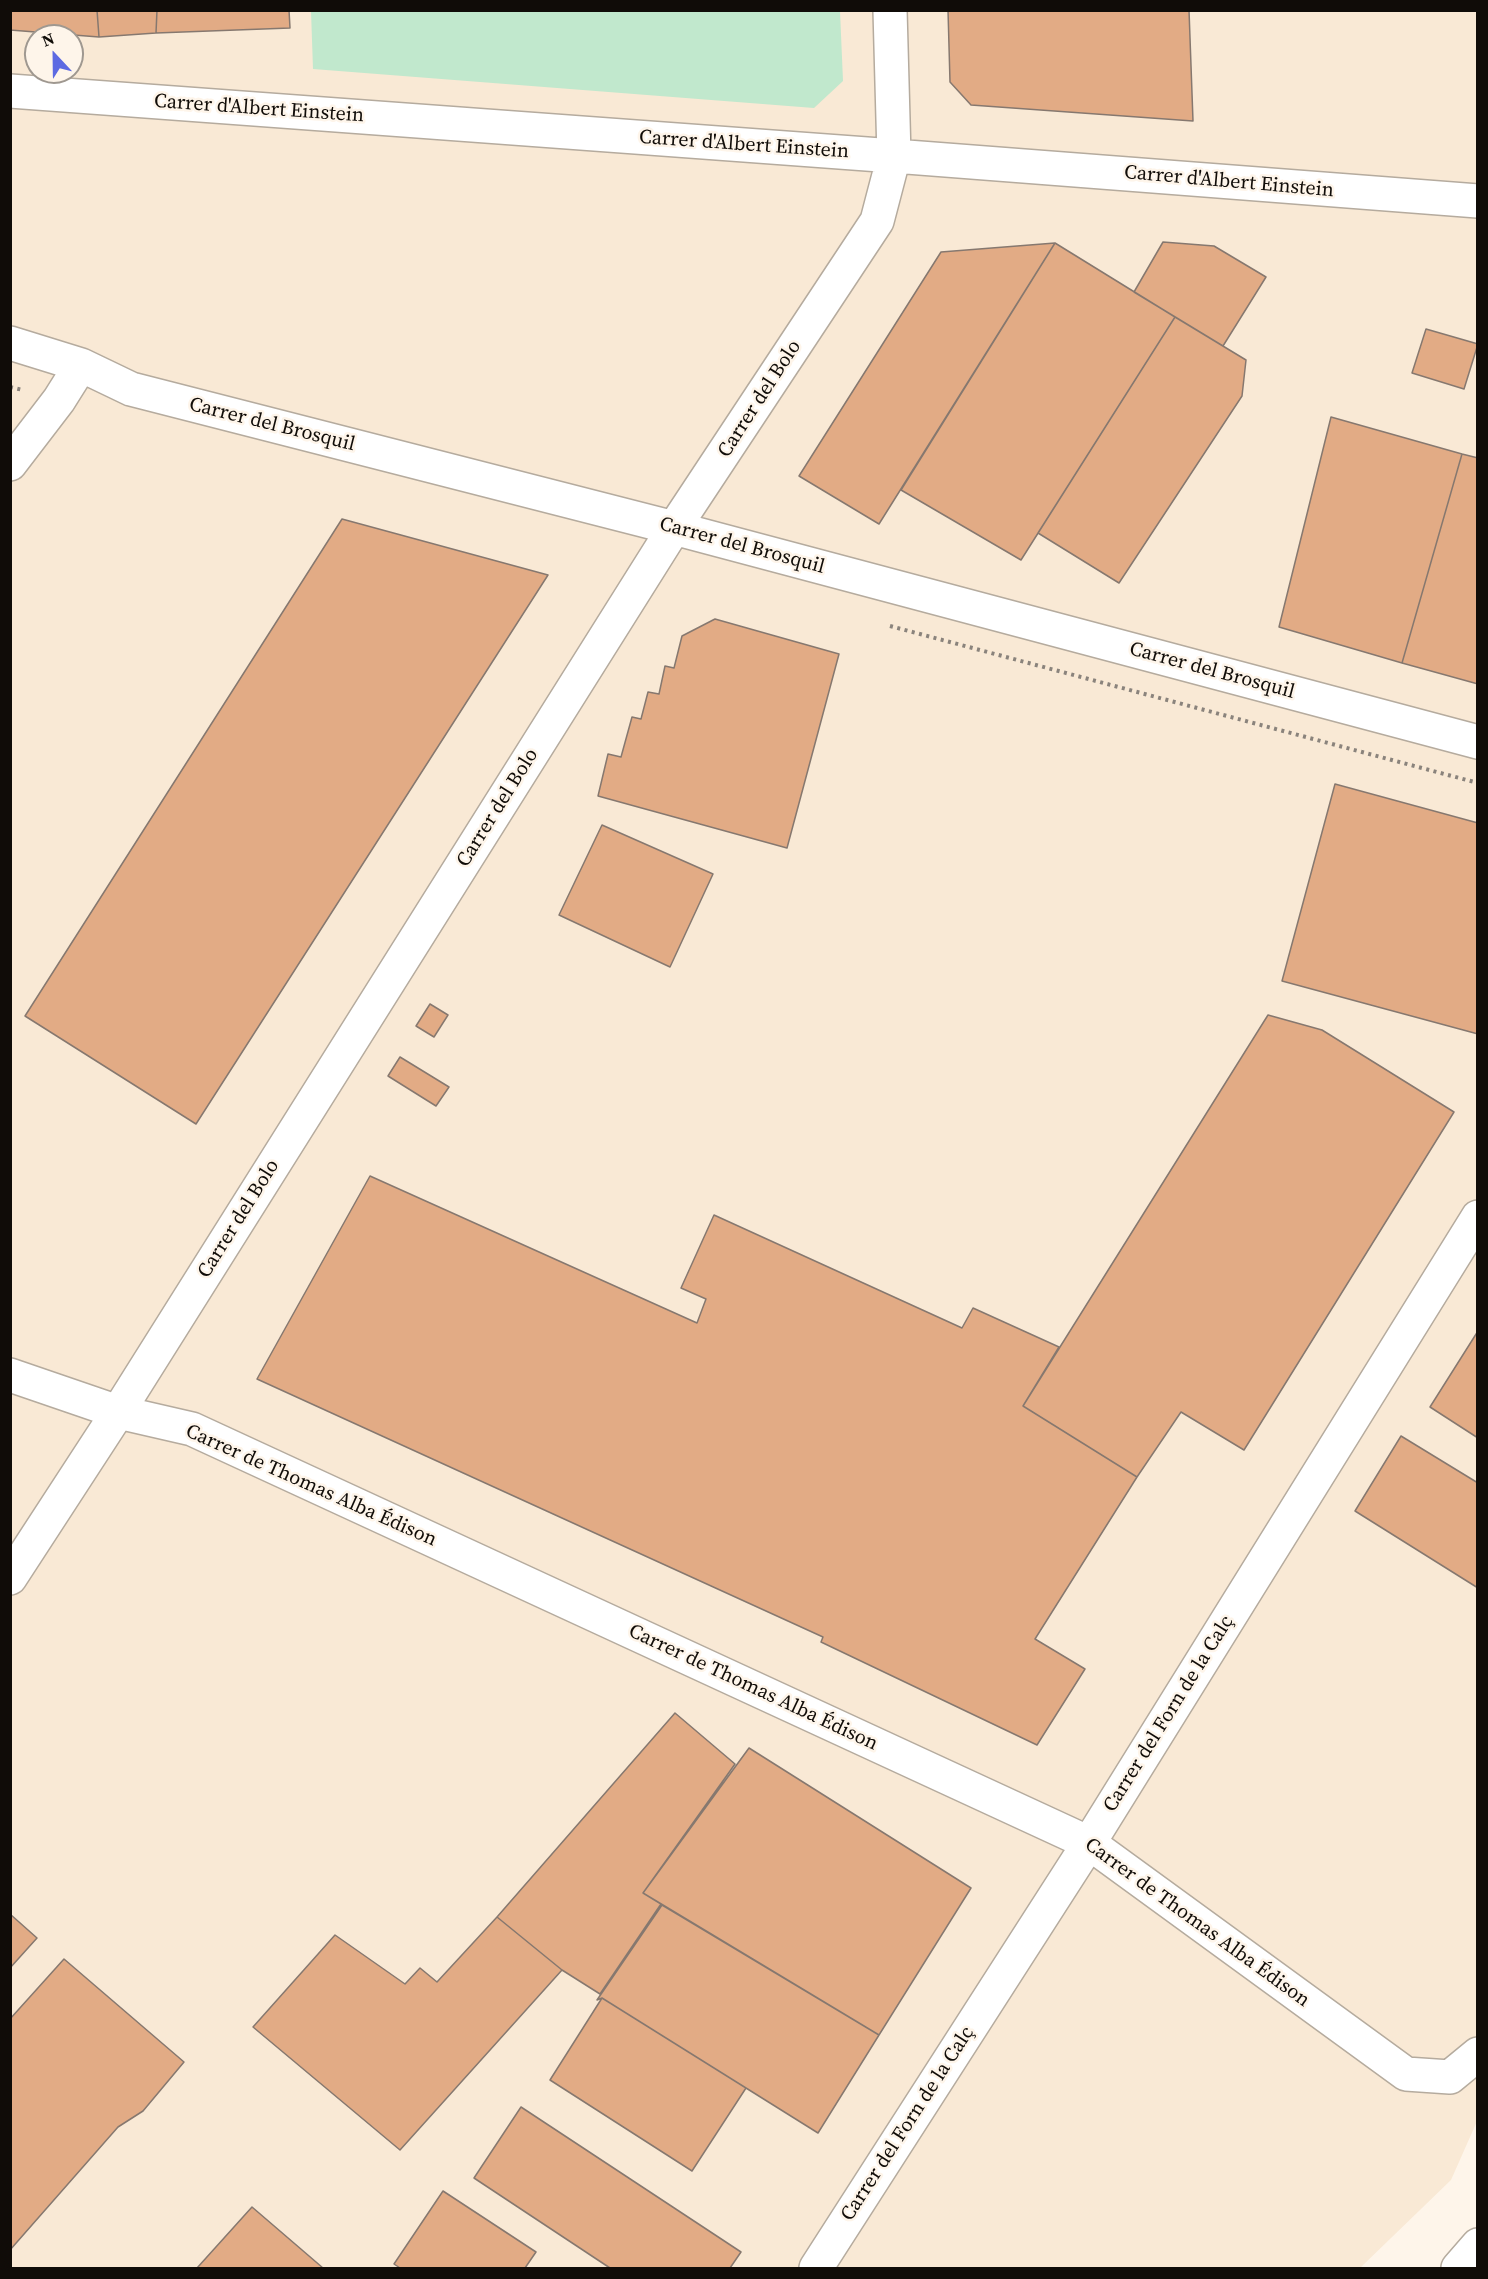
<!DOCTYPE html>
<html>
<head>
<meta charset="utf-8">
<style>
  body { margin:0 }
  #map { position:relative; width:1488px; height:2279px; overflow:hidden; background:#fef5ea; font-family:"Source Serif 4",serif }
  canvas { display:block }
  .frame { position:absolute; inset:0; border:12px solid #100c08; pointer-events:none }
  .north { position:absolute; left:24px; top:24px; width:60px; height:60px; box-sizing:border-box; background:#fef5ea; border:2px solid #9f9890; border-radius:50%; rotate:338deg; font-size:16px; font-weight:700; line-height:24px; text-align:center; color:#100c08 }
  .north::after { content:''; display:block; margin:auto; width:21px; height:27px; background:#5d6ae2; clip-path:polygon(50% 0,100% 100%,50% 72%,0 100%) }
</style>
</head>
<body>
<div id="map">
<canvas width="1488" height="2279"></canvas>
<div class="frame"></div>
<div class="north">N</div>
</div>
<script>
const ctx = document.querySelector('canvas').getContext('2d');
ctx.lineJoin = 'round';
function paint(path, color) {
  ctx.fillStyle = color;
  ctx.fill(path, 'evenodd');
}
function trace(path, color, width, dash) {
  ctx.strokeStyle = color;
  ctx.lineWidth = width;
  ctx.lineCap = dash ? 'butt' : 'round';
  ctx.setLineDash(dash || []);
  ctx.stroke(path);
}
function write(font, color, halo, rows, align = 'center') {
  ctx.font = font + ' "Source Serif 4",serif';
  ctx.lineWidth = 5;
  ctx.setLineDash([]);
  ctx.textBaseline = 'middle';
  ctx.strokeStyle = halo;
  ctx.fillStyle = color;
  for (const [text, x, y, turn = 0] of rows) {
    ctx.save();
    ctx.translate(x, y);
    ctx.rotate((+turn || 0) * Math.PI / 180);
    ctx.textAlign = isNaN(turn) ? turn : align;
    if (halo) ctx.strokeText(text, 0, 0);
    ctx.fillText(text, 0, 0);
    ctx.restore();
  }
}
const built = new Path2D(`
  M11,11h1466l1,2108 -27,61 -91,88h-1349zM36,36h36v36h-36z`);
const green = new Path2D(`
  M311,11h529l3,70 -29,27 -501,-39z`);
const building = new Path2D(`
  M10,10h87l2,27 -89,-7z
  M97,10h60l-1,23 -57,4z
  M157,10h132l1,18 -134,5z
  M948,10h241l4,111 -222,-16 -21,-23z
  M1163,242l51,4 52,31 -43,69 -89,-54z
  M1055,243l-176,281 -80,-48 142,-224z
  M1055,243l120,74 -154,243 -120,-70z
  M1175,317l71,43 -4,36 -123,187 -81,-50z
  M1426,329l52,15 -14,45 -52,-16z
  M1331,417l131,37 -60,209 -123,-36z
  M1462,454l16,4v226l-76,-21z
  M342,519l206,56 -352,549 -171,-108z
  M715,619l124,35 -52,194 -189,-52 10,-42 13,3 11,-40 9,2 7,-27 11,2 6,-28 9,2 8,-32z
  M1335,784l143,39v211l-196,-53z
  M602,825l111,49 -43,93 -111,-52z
  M430,1004l18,11 -14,22 -18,-11z
  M1268,1015l54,15 132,82 -210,338 -63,-38 -44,65 -114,-71z
  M400,1057l49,30 -13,19 -48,-30z
  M370,1176l327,147 9,-24 -25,-11 33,-73 248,113 11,-20 86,39 -36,59 114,71 -102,162 50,30 -48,76 -216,-103 2,-5 -566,-258z
  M1478,1331v107l-48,-31z
  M1401,1436l77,47v105l-123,-77z
  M675,1713l60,51 -92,129 18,11 -61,90 -38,-24 -65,-53z
  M749,1748l222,140 -92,147 -236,-142z
  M662,1905l217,130 -61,98 -216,-135 -5,2z
  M10,1914l27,24 -27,30z
  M497,1917l65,53 -162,180 -147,-123 82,-92 70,49 15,-16 17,14z
  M64,1959l120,103 -41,49 -25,16 -108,123v-231z
  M602,1998l144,90 -54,83 -142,-91z
  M521,2107l220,145 -11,16h-120l-136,-90z
  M443,2191l93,61 -11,16h-125l-6,-4z
  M252,2207l71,61h-126z`);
const path = new Path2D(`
  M10,387l13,3
  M890,626l588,157`);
const minor = new Path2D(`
  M10,91l884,65 584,45
  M10,343l71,22 50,24 543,139 804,214
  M10,464l49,-64 22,-35
  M10,1375l108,37 74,17 897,414 317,231 44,3 28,-23
  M10,1578l108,-166 556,-884 203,-307 17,-65 -4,-146
  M816,2268l273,-425 389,-626`);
const secondary = new Path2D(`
  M1458,2268l20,-23`);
const streetNames = [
  ["Carrer d'Albert Einstein",259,109,4],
  ["Carrer d'Albert Einstein",744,145,4],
  ["Carrer d'Albert Einstein",1229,182,5],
  ["Carrer del Bolo",760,399,-57],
  ["Carrer del Brosquil",272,425,14],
  ["Carrer del Brosquil",742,546,15],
  ["Carrer del Brosquil",1212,671,15],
  ["Carrer del Bolo",498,808,-58],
  ["Carrer del Bolo",239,1219,-58],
  ["Carrer de Thomas Alba Édison",311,1486,24],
  ["Carrer de Thomas Alba Édison",753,1688,25],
  ["Carrer del Forn de la Calç",1169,1714,-58],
  ["Carrer de Thomas Alba Édison",1197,1923,36],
  ["Carrer del Forn de la Calç",908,2124,-57]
];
paint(built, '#f9e9d5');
paint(green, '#c1e8cd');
paint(building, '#e2ab85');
trace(building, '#86786f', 1.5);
trace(minor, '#b5ab9e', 36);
trace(secondary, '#b5ab9e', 36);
trace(path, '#8a837c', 4, [3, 4.5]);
trace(minor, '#fff', 33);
trace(secondary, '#fff', 33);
write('20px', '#100c08', '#fef5ea', streetNames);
</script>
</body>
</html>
